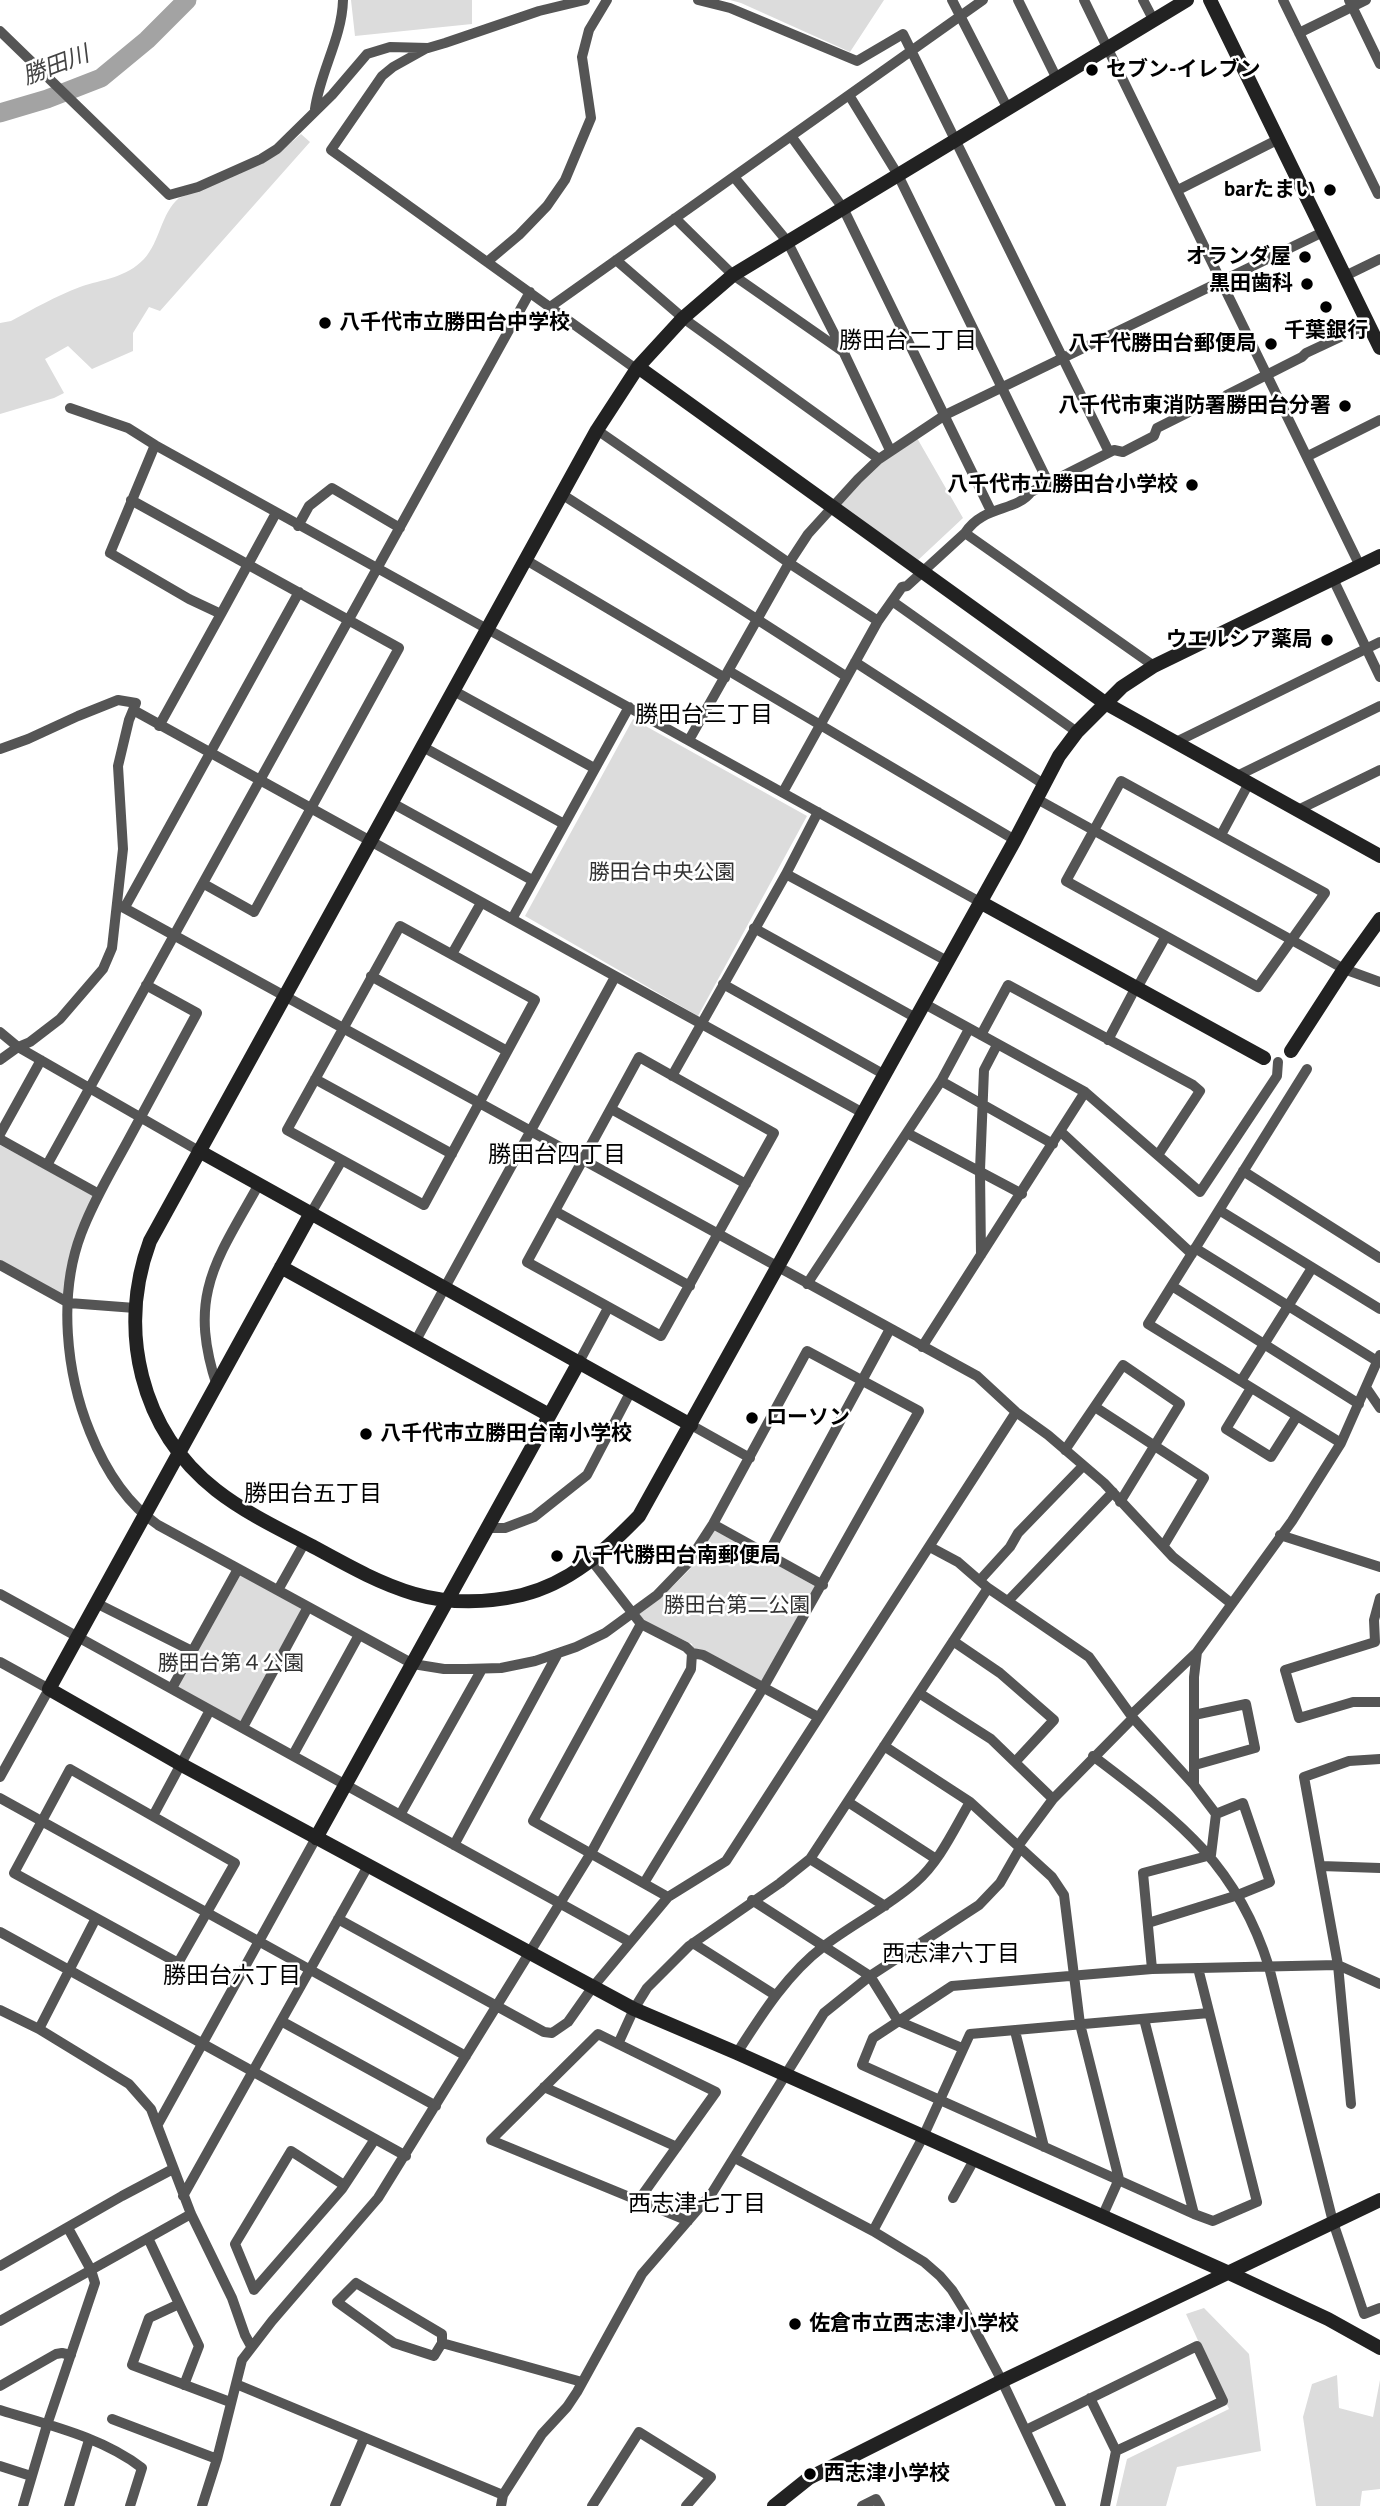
<!DOCTYPE html>
<html>
<head>
<meta charset="utf-8">
<style>
  body { margin:0 }
  canvas { display:block; background:#fff }
</style>
</head>
<body>
<canvas width="1380" height="2506"></canvas>
<script>
const ctx = document.querySelector('canvas').getContext('2d');
ctx.lineJoin = 'round';
function paint(path, color) {
  ctx.fillStyle = color;
  ctx.fill(path, 'evenodd');
}
function trace(path, color, width, dash) {
  ctx.strokeStyle = color;
  ctx.lineWidth = width;
  ctx.lineCap = dash ? 'butt' : 'round';
  ctx.setLineDash(dash || []);
  ctx.stroke(path);
}
function write(font, color, halo, rows, align = 'center') {
  ctx.font = font + ' "PT Sans","Noto Sans JP",sans-serif';
  ctx.lineWidth = 5;
  ctx.setLineDash([]);
  ctx.textBaseline = 'middle';
  ctx.strokeStyle = halo;
  ctx.fillStyle = color;
  for (const [text, x, y, turn = 0] of rows) {
    ctx.save();
    ctx.translate(x, y);
    ctx.rotate((+turn || 0) * Math.PI / 180);
    ctx.textAlign = isNaN(turn) ? turn : align;
    if (halo) ctx.strokeText(text, 0, 0);
    ctx.fillText(text, 0, 0);
    ctx.restore();
  }
}
const green = new Path2D(`
  M351,0h121v24l-117,12z
  M730,0h154l-34,52 -109,-49z
  M301,134l9,8 -150,169 -11,-4 -16,26v18l-41,18 -24,-23 -23,13 19,34 -10,5 -54,16v-91l11,-2c22,-12 45,-25 69,-34 23,-8 46,-9 64,-28 16,-17 17,-46 35,-61 43,-18 87,-33 122,-64z
  M917,438l46,80 -47,44 -81,-56 46,-45z
  M633,719l174,97 -109,200 -173,-100z
  M0,1145l95,51 -29,102 -66,-37z
  M714,1528l102,59 -54,94 -68,-30 -2,-7 -47,-22 -6,-9 34,-27 17,-17z
  M238,1569l70,38 -65,120 -71,-39z
  M1204,2308l45,46 12,97 -84,16 -11,39h-50l11,-47 102,-50 -43,-95z
  M1337,2375l2,33 34,9 7,-37v109l-18,2 -2,15h-44l-13,-89 9,-33z`);
const river = new Path2D(`
  M0,113l47,-14 54,-21 46,-38 40,-40`);
const street = new Path2D(`
  M698,0l32,8 127,53 46,-27 206,418
  M952,0l56,109
  M1018,0l39,79
  M1084,0l276,566
  M1143,0l11,21
  M1283,0l95,194 2,-1
  M1349,0l31,64
  M0,31l169,164 29,-8 63,-28 16,-10 55,-54 35,-41 23,-7 38,1 17,-5 94,-32 46,-11
  M1299,33l67,-33
  M427,48l-34,19 -11,9 -51,74 305,219
  M849,95l49,80 150,307
  M315,109c5,-37 27,-71 28,-109
  M791,136l52,72 148,303
  M734,177l53,64 57,112 46,97
  M1178,190l99,-50
  M675,218l58,57 109,76
  M616,260l67,58 196,141
  M487,262l32,-27 28,-29 18,-26 26,-62 -9,-61 7,-27 18,-30
  M1345,276l35,-17
  M550,307l433,-307
  M70,408l58,20 27,17
  M597,430l192,133 89,58
  M1308,456l72,-36
  M563,495l284,182
  M131,500l268,148 -145,264 -50,-28
  M298,526l11,-20 23,-18 68,40
  M965,533l189,133
  M526,560l199,118
  M1333,579l47,98
  M892,601l185,131
  M221,614l55,-101
  M855,662l190,123
  M729,671l286,169
  M454,691l140,77
  M135,711l728,402
  M159,726l62,-112 -32,-15 -79,-46 45,-108 825,457
  M689,740l100,-177 19,-29 50,-55 21,-20 66,-44 378,-183
  M1176,742l204,-100
  M423,747l141,77
  M0,749l28,-10 50,-23 40,-16 18,3 -7,17 -11,46 5,83 -11,99 -9,21 -43,50 -30,23 -12,5 -18,13
  M1237,776l143,-70
  M1121,781l204,112 -67,94 -192,-106z
  M783,792l95,-171 24,-34 5,-1 58,-53c18,-28 51,-21 66,-41l83,-42 9,2 31,-16 3,-8 50,-25c8,3 16,-1 20,-8l75,-38 4,-4 62,-29
  M1037,799l307,170 36,13
  M392,803l140,77
  M1298,810l82,-40
  M1221,835l28,-52
  M786,874l161,87
  M117,904l860,472 39,36 32,23 56,48 69,74 59,47
  M125,907l174,-315
  M512,919l117,-212
  M400,926l135,74 -111,205 -137,-75z
  M754,928l162,90
  M452,954l29,-51
  M371,976l136,75
  M723,984l162,91
  M146,985l51,28c-22,41 -44,81 -66,122 -17,32 -37,64 -50,99 -23,61 -15,139 9,198 14,35 36,71 68,93l255,139 31,5h22l35,-1 34,-7 41,-14 29,-14 52,-38 30,-31 26,-40 94,-173 112,60 -156,277 -119,195
  M1137,988l29,-52
  M923,1003l162,89 115,100 77,-116 1,-14
  M0,1032l18,15 181,104
  M981,1035l27,-50 185,100 7,6 -42,64
  M1108,1040l28,-53
  M639,1057l135,76 -113,203 -134,-74z
  M1307,1069l-159,255 193,119
  M672,1076l114,-202 32,-62
  M315,1079l137,75
  M941,1081l112,63
  M611,1109l135,75
  M1060,1131l132,123
  M907,1133l115,61
  M0,1134l41,-74
  M0,1139l99,55
  M47,1165l483,-873
  M1243,1171l137,87
  M1219,1210l161,99
  M555,1211l135,75
  M311,1213l31,-53
  M1195,1248l182,113
  M981,1255l-1,-85 4,-100 13,-25
  M0,1265l69,38 66,5
  M807,1284l134,-203 28,-52
  M1172,1286l187,118
  M415,1342l200,-365
  M922,1347l163,-255
  M579,1362l29,-54
  M1241,1381l71,-113
  M217,1386c-30,-91 -1,-125 42,-202
  M1251,1388l-25,41 45,28 26,-41
  M1367,1389l13,19
  M1095,1407l109,71 -40,67
  M691,1425l59,33
  M1065,1450l58,-85 57,39 -60,98
  M713,1524l110,61
  M487,1528h18l29,-11 53,-42 44,-84
  M1280,1535l100,32
  M930,1547l28,15 30,26 101,69 44,61 61,67
  M768,1554l122,-225
  M592,1561l49,63 45,23 6,6 11,2 115,62
  M980,1580l30,-33 8,-14 65,-67
  M278,1590l27,-48
  M0,1594l630,348
  M1380,1598l-6,22 1,22 -90,28 14,48 54,-16h27
  M1008,1601l105,-109
  M96,1603l96,48
  M641,1624l-108,197 135,76
  M953,1641l47,32 54,47 -39,42
  M0,1662l49,27 -49,88
  M172,1688l66,-119
  M919,1693l72,46 62,60
  M1131,1715l66,-63 95,-131 49,-78 39,-88
  M1194,1715l52,-11 9,44 -60,17
  M243,1727l65,-120
  M884,1746l86,56 82,75 12,18 16,129 39,155 -17,38
  M293,1755l66,-120
  M1093,1756c84,64 143,106 176,211l64,255 31,92 16,-6
  M70,1769l165,94 -57,100 -164,-90z
  M0,1798l466,258
  M848,1802l88,57
  M400,1815l82,-146
  M153,1816l57,-106
  M454,1845l103,-190
  M1018,1846l35,-47 80,-81
  M810,1859l75,47
  M1321,1866l59,2
  M752,1900l118,76 28,45 64,27
  M338,1919l206,113 8,1 16,-11 24,-34 76,-91 58,-36 290,-449
  M1148,1923l90,-28 32,-13 -27,-79 -27,11
  M0,1932l406,224
  M693,1943l82,52
  M1198,1968l59,234 -44,19 -19,-7 -332,-149 11,-27 79,-52 200,-17 186,-4 42,19
  M1152,1969l-9,-96 68,-18 5,-41 -22,-29v-108l3,-25
  M0,2010l39,19 90,55 22,25 40,105 41,84 13,37 6,11
  M1144,2019l50,195
  M281,2021l155,85
  M39,2029l57,-111
  M1015,2031l29,116
  M618,2044l16,-35 13,-21 42,-42 91,-63 30,-24 178,-271
  M737,2053c25,-39 50,-79 87,-107 30,-23 64,-39 92,-64 24,-21 38,-53 54,-80
  M544,2087l133,60
  M1351,2104l-13,-139 -34,-188 45,-16 31,-2
  M158,2124l158,-286
  M735,2158l138,73 51,31 16,14 12,14 13,21 37,70 59,125
  M344,2185l-53,-34 -56,93 19,46 88,-101 33,-50
  M183,2196l185,-330
  M953,2198l21,-38
  M638,2201l78,-109 -118,-58 -107,106 197,81
  M873,2231l50,-94 47,-103 239,-21
  M148,2238l51,108 -15,39
  M0,2266l122,-70 51,-27
  M179,2304l-30,14 -17,47 98,37
  M0,2321l191,-107
  M442,2343l-8,13 -40,-13 -57,-41 19,-19 86,51v9l140,39
  M236,2384l267,111
  M0,2386l56,-32 6,-1 9,2
  M1090,2398l26,53
  M0,2410c48,15 102,27 142,58l-12,38
  M112,2419l105,40
  M1026,2430l171,-84 26,55 -107,50 -11,55
  M0,2466l31,10
  M23,2506l24,-81 48,-142 -4,-13 -23,-42
  M69,2506l20,-66
  M202,2506l15,-47 25,-99 30,-39 106,-123 213,-345 100,-184 1,-16
  M335,2506l29,-68
  M501,2506l2,-11 39,-61 25,-27 10,-15 65,-118 70,-81 112,-180 46,-37 109,-71 21,-22 20,-35
  M592,2506l47,-74 72,45 -25,29
  M862,2506l14,-7 4,7`);
const secondary = new Path2D(`
  M1187,0l-454,275 -50,43 -45,49 -41,63 -447,811c-33,89 -10,189 66,249 28,22 63,39 96,56 73,40 123,69 210,49 48,-12 83,-44 117,-79l376,-676 44,-84 18,-24 45,-45 32,-21 226,-110
  M1210,0l170,348
  M638,367l467,336 275,153
  M980,902l284,156
  M1291,1051l53,-82 36,-50
  M199,1151l492,274
  M311,1213l-262,476 133,76 452,244 103,44 492,220 99,46 52,29
  M281,1267l268,148
  M316,1838l263,-476
  M774,2506l35,-28 193,-97 378,-181`);
const markers = [
  [1092,70,7,"#000"],
  [1330,190,7,"#000"],
  [1305,257,7,"#000"],
  [1307,284,7,"#000"],
  [1326,307,7,"#000"],
  [325,323,7,"#000"],
  [1271,344,7,"#000"],
  [1345,406,7,"#000"],
  [1192,485,7,"#000"],
  [1327,640,7,"#000"],
  [752,1418,7,"#000"],
  [366,1434,7,"#000"],
  [557,1556,7,"#000"],
  [795,2324,7,"#000"],
  [810,2474,7,"#000"]
];
const poiNames = [
  ["セブン-イレブン",1106,70],
  ["barたまい",1316,190,"right"],
  ["オランダ屋",1291,257,"right"],
  ["黒田歯科",1293,284,"right"],
  ["八千代市立勝田台中学校",339,323],
  ["千葉銀行",1326,331,"center"],
  ["八千代勝田台郵便局",1257,344,"right"],
  ["八千代市東消防署勝田台分署",1331,406,"right"],
  ["八千代市立勝田台小学校",1178,485,"right"],
  ["ウエルシア薬局",1313,640,"right"],
  ["ローソン",766,1418],
  ["八千代市立勝田台南小学校",380,1434],
  ["八千代勝田台南郵便局",571,1556],
  ["佐倉市立西志津小学校",809,2324],
  ["西志津小学校",824,2474]
];
const parkNames = [
  ["勝田台中央公園",662,873],
  ["勝田台第二公園",737,1606],
  ["勝田台第４公園",231,1664]
];
const waterNames = [
  ["勝田川",56,66,-21]
];
const neighbourhoodNames = [
  ["勝田台二丁目",908,341],
  ["勝田台三丁目",704,715],
  ["勝田台四丁目",557,1155],
  ["勝田台五丁目",313,1494],
  ["西志津六丁目",951,1954],
  ["勝田台六丁目",232,1976],
  ["西志津七丁目",697,2204]
];
paint(green, '#dcdcdc');
trace(river, '#a3a3a3', 19);
trace(street, '#555', 10);
trace(secondary, '#222', 14);
for (const [x, y, r, color] of markers) {
  const dot = new Path2D();
  dot.arc(x, y, r, 0, 2 * Math.PI);
  ctx.fillStyle = color;
  ctx.fill(dot);
  trace(dot, '#fff', 2.5);
}
write('bold 21px', '#000', '#fff', poiNames, 'left');
write('21px', '#333', '#fff', parkNames);
write('italic 23px', '#444', '#fff', waterNames);
write('23px', '#000', '#fff', neighbourhoodNames);
</script>
</body>
</html>
